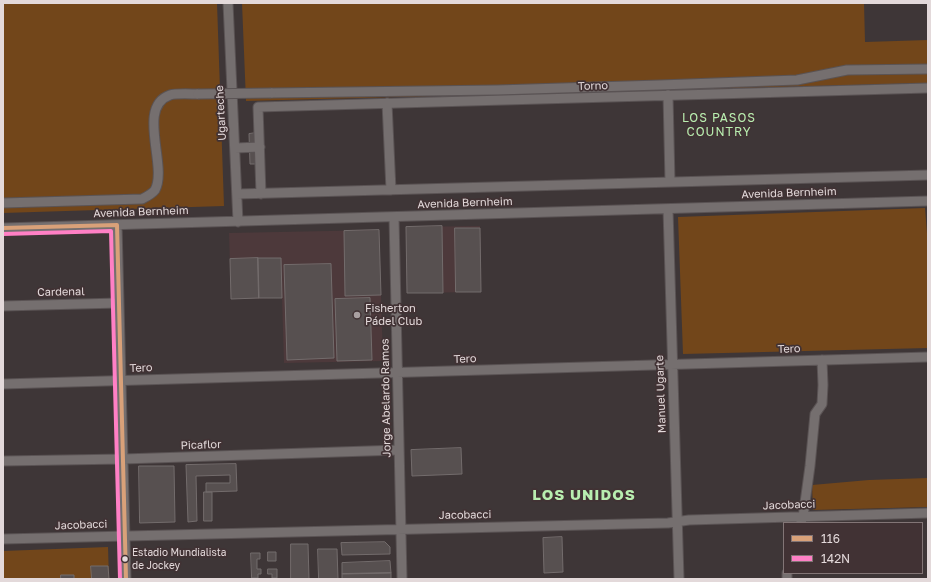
<!DOCTYPE html>
<html>
<head>
<meta charset="utf-8">
<style>
  body { margin:0 }
  #map { position:relative; width:931px; height:582px; overflow:hidden; background:#3e3637; font-family:"Golos Text",sans-serif }
  canvas { display:block }
  .frame { position:absolute; inset:0; border:4px solid #e3d9da; pointer-events:none }
  .legend { position:absolute; left:783px; top:522px; width:140px; height:52px; box-sizing:border-box; background:#413234; border:1px solid #827576; margin:0; padding:5px 7px; list-style:none; font-size:12px; color:#e3d9da }
  .legend li { display:flex; align-items:center; gap:8px; height:20px }
  .legend b { width:20px; border:1px solid #827576 }
</style>
</head>
<body>
<div id="map">
<canvas width="931" height="582"></canvas>
<div class="frame"></div>
<ul class="legend">
<li><b style="height:5px;background:#d9a179"></b>116</li>
<li><b style="height:5px;background:#ff80c5"></b>142N</li>
</ul>
</div>
<script>
const ctx = document.querySelector('canvas').getContext('2d');
ctx.lineJoin = 'round';
function paint(path, color) {
  ctx.fillStyle = color;
  ctx.fill(path, 'evenodd');
}
function trace(path, color, width, dash) {
  ctx.strokeStyle = color;
  ctx.lineWidth = width;
  ctx.lineCap = dash ? 'butt' : 'round';
  ctx.setLineDash(dash || []);
  ctx.stroke(path);
}
function write(font, color, halo, rows, align = 'center') {
  ctx.font = font + ' "Golos Text",sans-serif';
  ctx.lineWidth = 3.5;
  ctx.setLineDash([]);
  ctx.textBaseline = 'middle';
  ctx.strokeStyle = halo;
  ctx.fillStyle = color;
  for (const [text, x, y, turn = 0] of rows) {
    ctx.save();
    ctx.translate(x, y);
    ctx.rotate((+turn || 0) * Math.PI / 180);
    ctx.textAlign = isNaN(turn) ? turn : align;
    if (halo) ctx.strokeText(text, 0, 0);
    ctx.fillText(text, 0, 0);
    ctx.restore();
  }
}
const built = new Path2D(`
  M480,226l1,66 -74,1 -1,-66z
  M379,230l4,131 -99,2 -2,-65 -51,1 -2,-66z`);
const green = new Path2D(`
  M3,3h214l7,203 -221,7z
  M242,3h622l1,39 63,-2v43l-682,18z
  M925,208l3,38v102l-245,6 -5,-137z
  M928,478v29l-115,3 -1,-25 57,-5z
  M108,547l1,32h-106v-28z`);
const building = new Path2D(`
  M256,133l1,31h-7l-1,-30z
  M442,226l1,67h-36l-1,-66z
  M455,228h25l1,64h-25z
  M379,230l2,65 -36,1 -1,-65z
  M258,258l1,40 -28,1 -1,-40z
  M258,258h23l1,40h-23z
  M331,264l3,94 -47,2 -3,-95z
  M370,298l2,62 -35,1 -2,-62z
  M461,448l1,26 -50,2 -1,-26z
  M236,464l1,27 -31,1v-9h24v-8l-34,1 1,45 -9,1 -2,-57z
  M139,466h35l1,56 -35,1z
  M204,492h8v29h-8z
  M562,537l1,35 -19,1 -1,-35z
  M385,542l5,5v7l-48,1 -1,-12z
  M291,544h17l1,35h-18z
  M318,549h19l1,30h-19z
  M268,552h8v9h-8z
  M251,553h9v6h-3v10h4v5h-3v4h-6z
  M390,561l1,12 -49,1v-11z
  M91,566h17l1,13h-17z
  M268,569h9v9h-5v-4h-4z
  M391,573v6h-49v-5z
  M61,575h13v4h-13z`);
const minor = new Path2D(`
  M228,3l10,219
  M271,93l226,-3 163,-5 137,-5 50,-10 81,-1
  M668,95l2,87
  M387,103l4,87
  M235,148l25,-1
  M237,194l691,-19
  M261,194l-3,-87 670,-19
  M3,203l139,-4c4,-2 10,-5 13,-9 13,-24 -19,-83 15,-95 6,-2 21,-1 28,-1
  M668,209l11,370
  M394,217l8,362
  M117,225l9,354
  M3,228l925,-27
  M3,306l116,-3
  M3,384l925,-27
  M3,461l120,-2 276,-9
  M801,522l2,-5 7,-51 5,-52 7,-10 1,-19 -1,-25
  M3,539l665,-16 21,-3 239,-7
  M787,579v-6`);
const minorBridge = new Path2D(`
  M198,94l73,-1`);
const bus1 = new Path2D(`
  M3,228l114,-3 9,354`);
const bus2 = new Path2D(`
  M3,234l108,-3 9,348`);
const markers = [
  [357,315,4,"#a9a0a1"],
  [125,559,3.5,"#e3d9da"]
];
const busNames = [
  ["Estadio Mundialista",132,553],
  ["de Jockey",132,566]
];
const streetNames = [
  ["Torno",593,86,-2],
  ["Ugarteche",221,113,-93],
  ["Avenida Bernheim",789,193,-2],
  ["Avenida Bernheim",465,203,-2],
  ["Avenida Bernheim",141,212,-2],
  ["Cardenal",61,292,-1],
  ["Tero",789,349,-2],
  ["Tero",465,359,-2],
  ["Tero",141,368,-2],
  ["Manuel Ugarte",661,394,-92],
  ["Jorge Abelardo Ramos",386,398,-91],
  ["Picaflor",201,445,-2],
  ["Jacobacci",789,505,-2],
  ["Jacobacci",465,515,-1],
  ["Jacobacci",81,525,-2]
];
const poiNames = [
  ["Fisherton",365,309],
  ["Pádel Club",365,322]
];
const neighbourhoodNames = [
  ["LOS PASOS",719,118],
  ["COUNTRY",719,132]
];
const districtNames = [
  ["LOS UNIDOS",584,495]
];
paint(built, '#4d393b');
paint(green, '#72461a');
paint(building, '#575050');
trace(building, '#736c6c', 1);
trace(minor, '#5a5354', 11);
trace(minor, '#756f6f', 9);
trace(minorBridge, '#5a5354', 11, []);
trace(minorBridge, '#756f6f', 9);
trace(bus1, '#d9a179', 4);
trace(bus2, '#ff80c5', 4);
for (const [x, y, r, color] of markers) {
  const dot = new Path2D();
  dot.arc(x, y, r, 0, 2 * Math.PI);
  ctx.fillStyle = color;
  ctx.fill(dot);
  trace(dot, '#413234', 1.5);
}
write('10px', '#e3d9da', '#413234', busNames, 'left');
write('11px', '#e3d9da', '#413234', streetNames);
write('11px', '#e3d9da', '#413234', poiNames, 'left');
ctx.letterSpacing = '1px';
write('12px', '#b8eeb0', '#413234', neighbourhoodNames);
ctx.letterSpacing = '0px';
ctx.letterSpacing = '1px';
write('bold 15px', '#b8eeb0', '#413234', districtNames);
ctx.letterSpacing = '0px';
</script>
</body>
</html>
